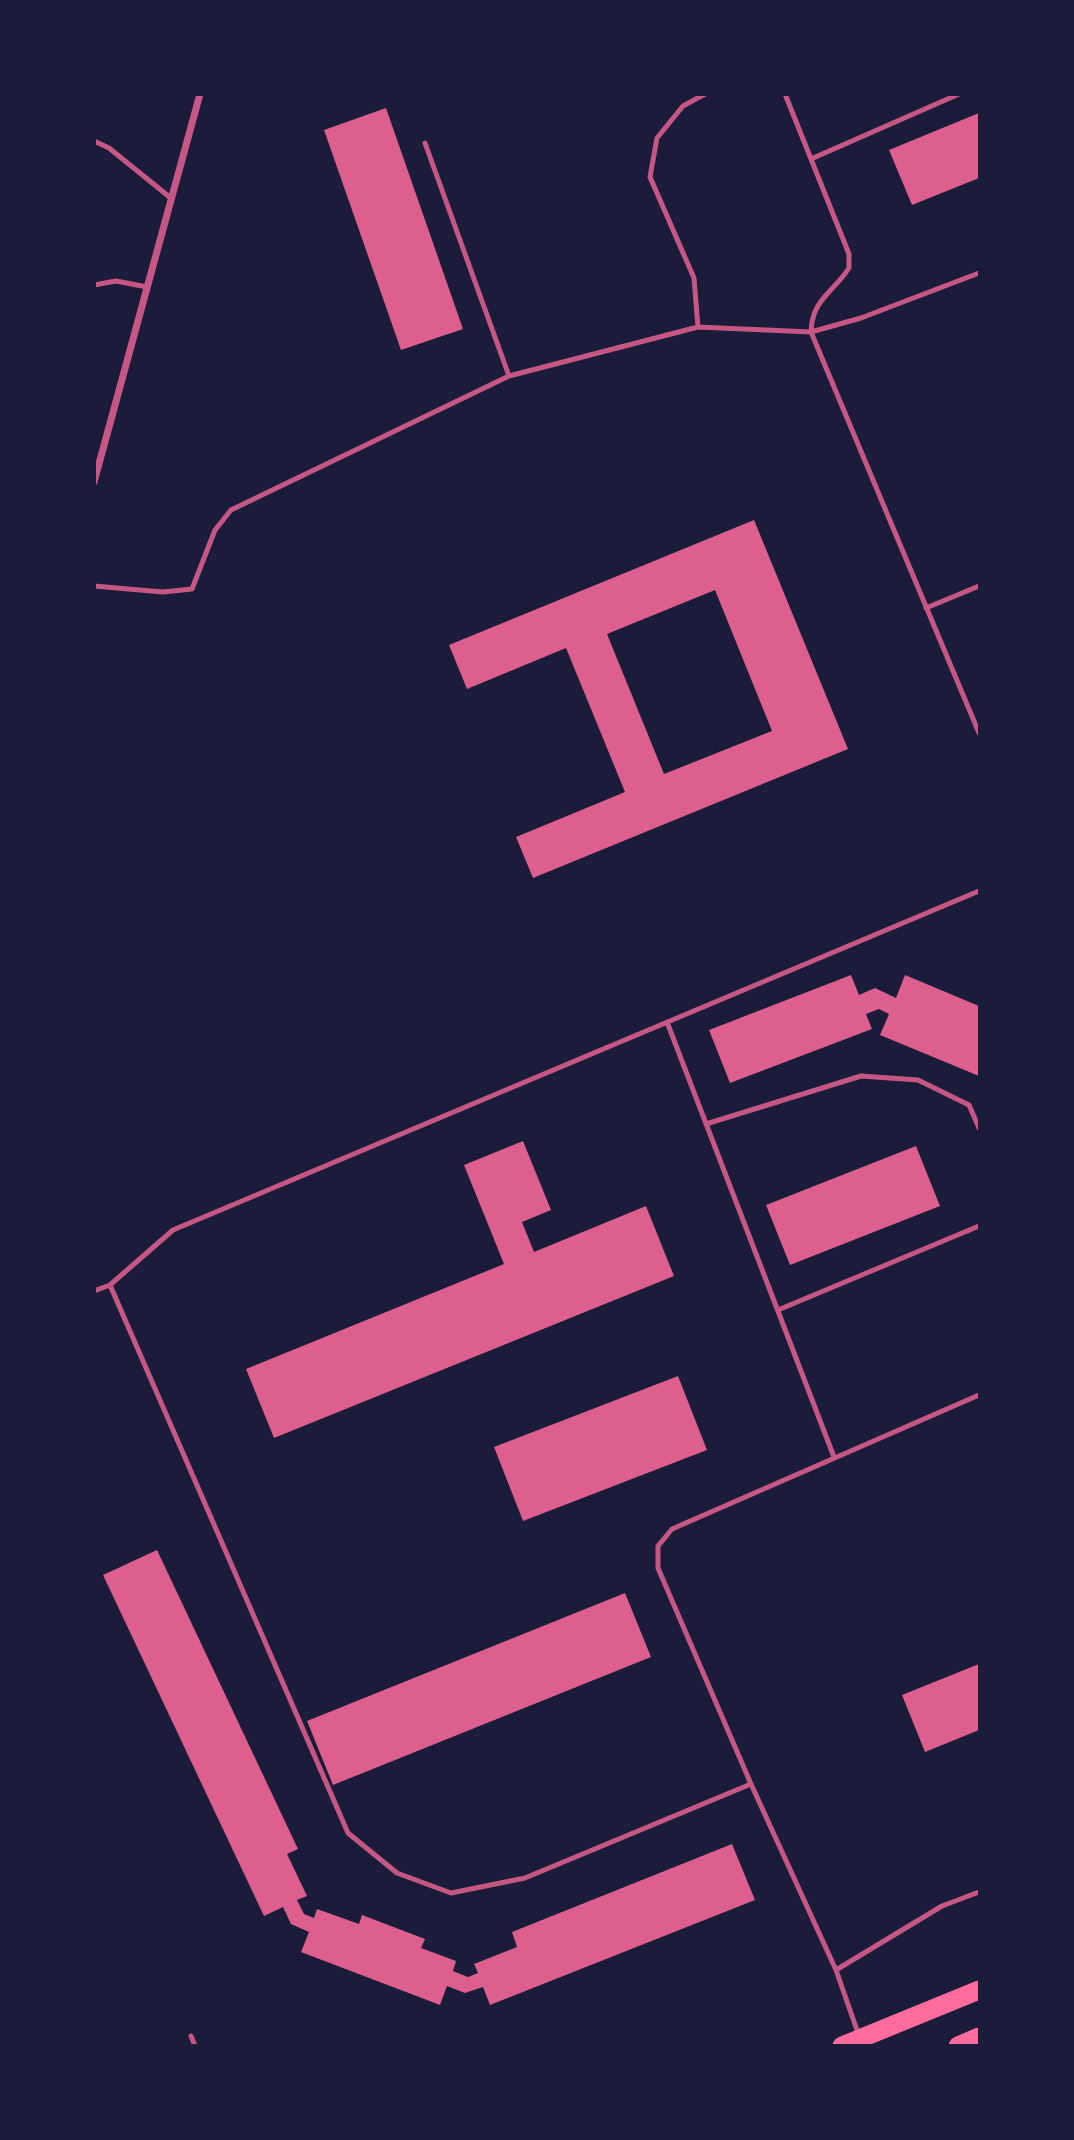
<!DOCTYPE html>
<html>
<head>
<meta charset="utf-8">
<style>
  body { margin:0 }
  #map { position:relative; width:1074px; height:2140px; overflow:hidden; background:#1b1b3a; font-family:"Fira Sans",sans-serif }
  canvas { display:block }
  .frame { position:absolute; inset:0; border:96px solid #1b1b3a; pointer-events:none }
</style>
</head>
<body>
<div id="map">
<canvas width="1074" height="2140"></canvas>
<div class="frame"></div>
</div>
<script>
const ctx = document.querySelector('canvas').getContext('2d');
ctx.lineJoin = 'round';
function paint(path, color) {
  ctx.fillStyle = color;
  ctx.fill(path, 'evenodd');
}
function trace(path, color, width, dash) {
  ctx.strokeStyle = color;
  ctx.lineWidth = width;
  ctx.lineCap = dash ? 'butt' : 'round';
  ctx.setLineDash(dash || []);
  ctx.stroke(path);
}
const building = new Path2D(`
  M386,108l77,221 -62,21 -77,-220z
  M979,113v65l-67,27 -23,-55z
  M754,520l94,229 -315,129 -17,-41 109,-45 -59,-144 -99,41 -18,-44zM715,590l57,141 -108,43 -57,-140z
  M851,975l8,20 16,-7 21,10 9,-23 74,31v70l-99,-41 9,-21 -10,-5 -13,5 6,15 -142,54 -21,-53z
  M523,1141l28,69 -29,12 12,30 112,-46 28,70 -400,162 -28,-69 258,-105 -40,-99z
  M916,1146l24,60 -150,59 -24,-60z
  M678,1376l29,74 -184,71 -29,-74z
  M157,1550l141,299 -11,5 20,42 -10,4 7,14 10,4 3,-9 42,15 3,-9 63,24 -4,9 35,13 -3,10 15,6 10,-4 -4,-9 43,-17 -5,-15 220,-88 23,56 -265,105 -7,-18 -18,6 -18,-7 -7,19 -139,-53 8,-20 -18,-8 -8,-17 -19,9 -161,-341z
  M625,1593l26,64 -318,128 -26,-64z
  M979,1664v66l-54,22 -23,-57z`);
const service = new Path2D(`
  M785,94l64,160v14c-16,25 -37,31 -38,64l168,401
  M94,141l15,7 63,51
  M425,143l84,233
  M811,159l148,-65
  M94,285l22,-4 31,6
  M698,327l-4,-49 -44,-101 7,-39 26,-32 22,-12
  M94,586l69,6 29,-3 23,-59 16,-20 278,-134 189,-49 113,5 50,-14 118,-45
  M926,608l53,-22
  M667,1022l167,435
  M706,1124l155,-48 57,4 51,25 10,23
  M110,1285l238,548 49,40 54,20 74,-15 226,-94
  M94,1291l16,-6 63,-55 806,-339
  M778,1310l201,-84
  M836,1970l106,-64 37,-14
  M858,2033l-22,-63 -85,-186 -93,-216v-22l14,-17 307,-134
  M191,2036l4,10`);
const minor = new Path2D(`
  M94,482l106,-388`);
const trunk = new Path2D(`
  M842,2046l137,-56
  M958,2046l21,-9`);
paint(building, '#dd5f8e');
trace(service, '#c65784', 5);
trace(minor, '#c65784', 7);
trace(trunk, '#ff6b9d', 19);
</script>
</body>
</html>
